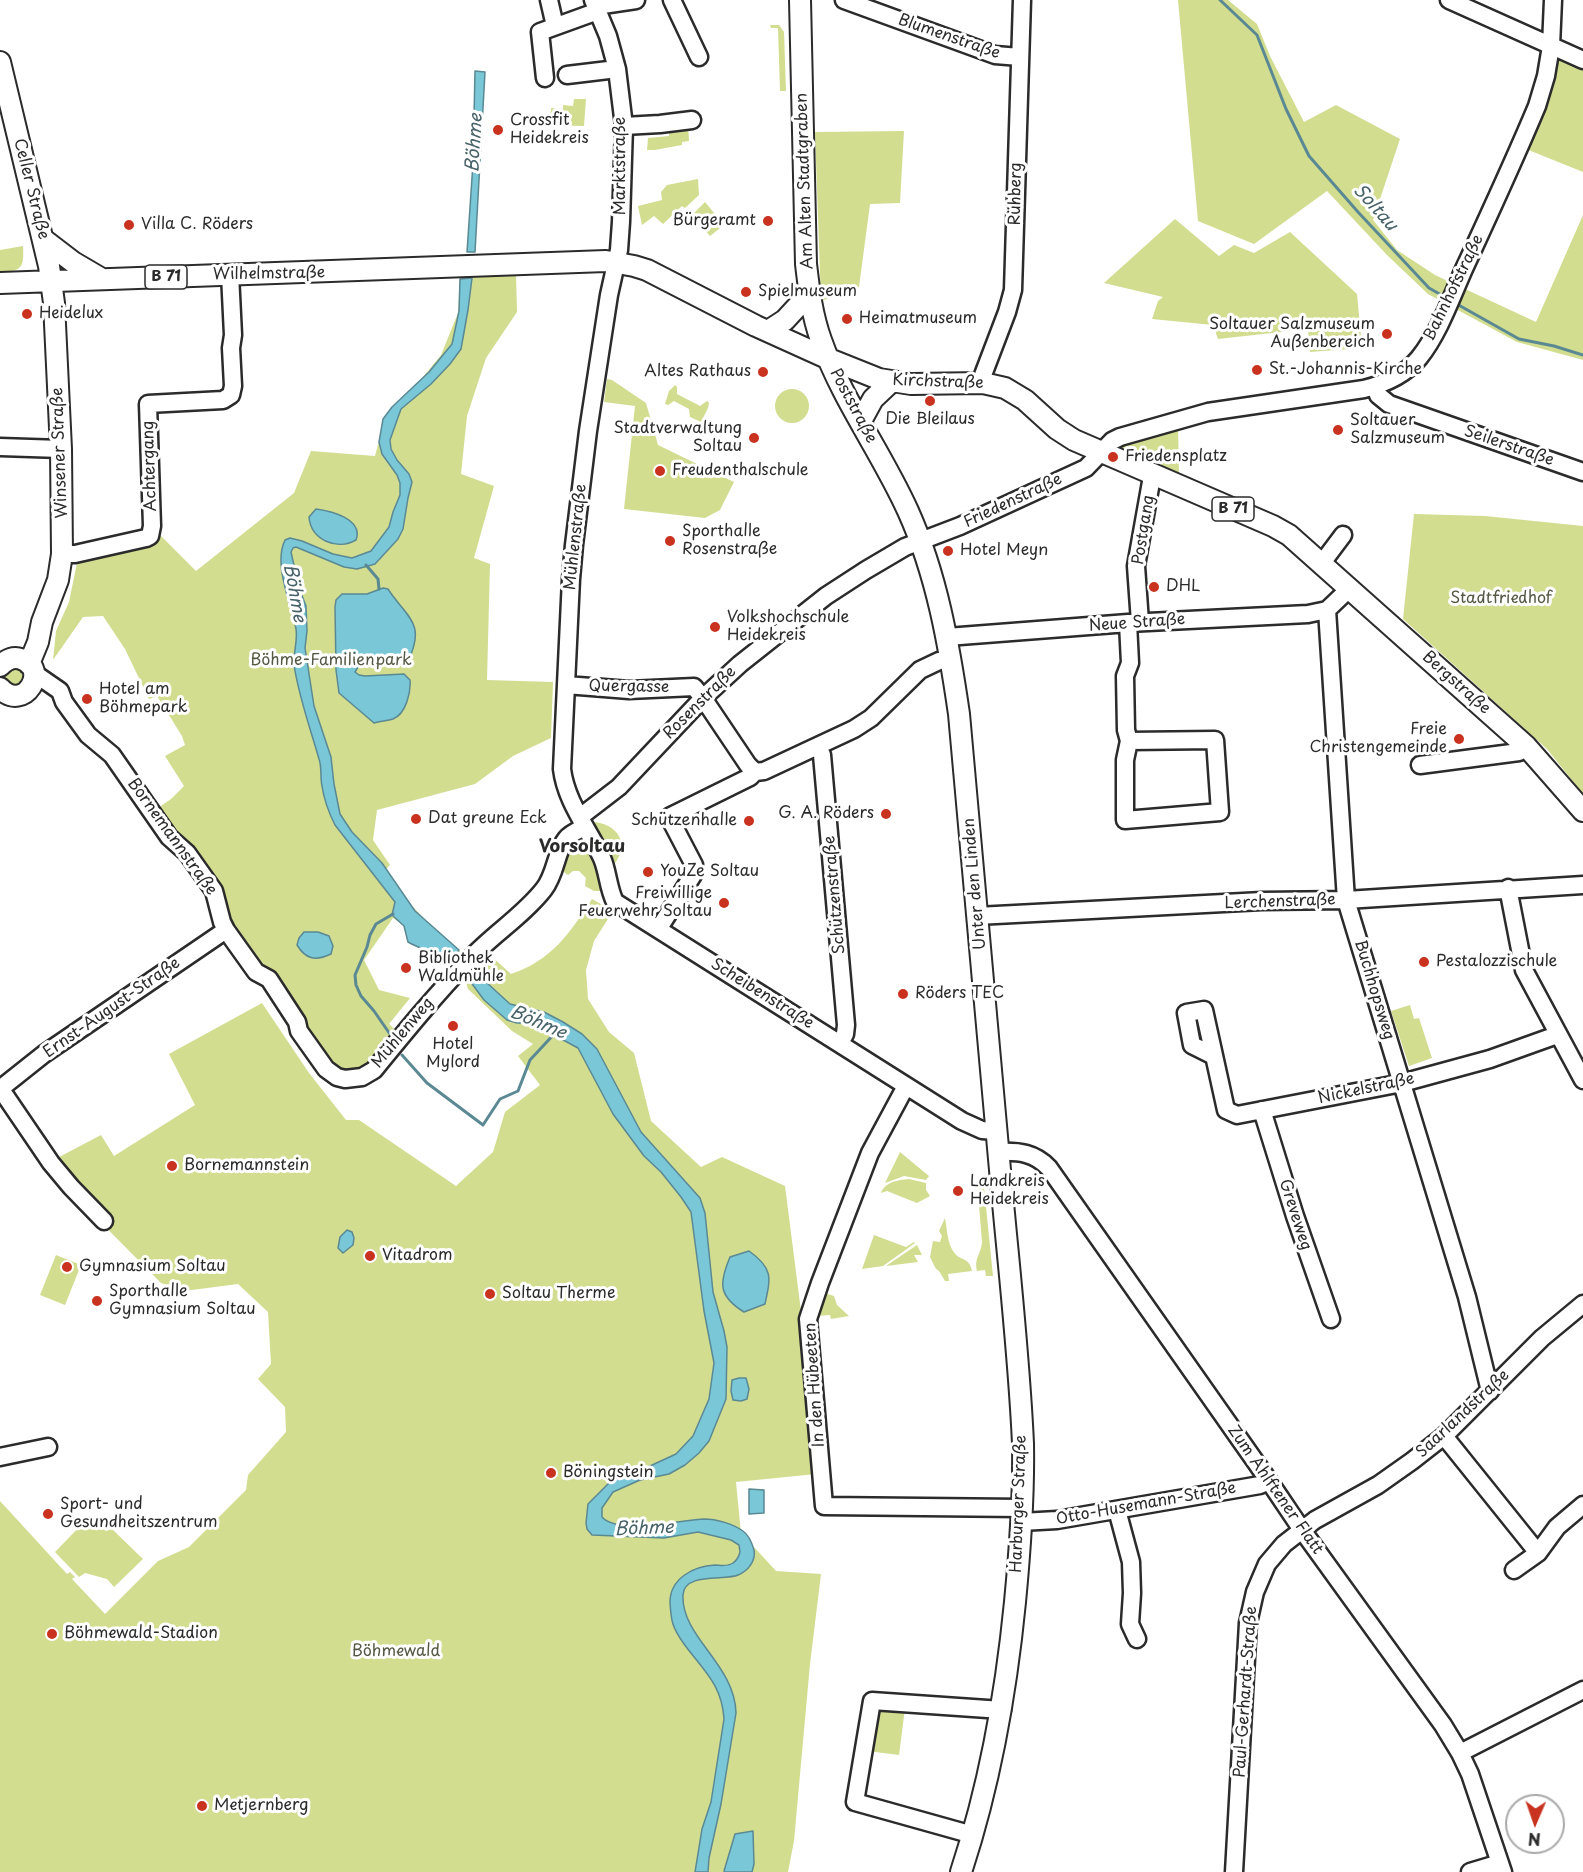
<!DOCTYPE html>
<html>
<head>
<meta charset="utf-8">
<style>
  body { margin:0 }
  #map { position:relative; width:1583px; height:1872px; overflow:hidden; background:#fff; font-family:"Playpen Sans",sans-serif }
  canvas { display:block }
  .north { position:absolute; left:1505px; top:1794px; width:60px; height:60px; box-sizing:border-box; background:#fff; border:2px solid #aaa; border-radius:50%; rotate:182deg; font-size:16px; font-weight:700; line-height:24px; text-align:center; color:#2b2b2b }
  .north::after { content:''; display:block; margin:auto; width:21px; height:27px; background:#c8321e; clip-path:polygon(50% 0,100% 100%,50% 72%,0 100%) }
</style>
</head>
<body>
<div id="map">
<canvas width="1583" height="1872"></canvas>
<div class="north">N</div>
</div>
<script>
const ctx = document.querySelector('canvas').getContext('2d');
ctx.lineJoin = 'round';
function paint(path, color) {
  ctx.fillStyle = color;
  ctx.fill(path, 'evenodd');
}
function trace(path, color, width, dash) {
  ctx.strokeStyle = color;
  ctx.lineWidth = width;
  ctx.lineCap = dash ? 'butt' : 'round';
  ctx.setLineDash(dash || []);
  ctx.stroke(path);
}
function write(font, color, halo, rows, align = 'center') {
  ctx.font = font + ' "Playpen Sans",sans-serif';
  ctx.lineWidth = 6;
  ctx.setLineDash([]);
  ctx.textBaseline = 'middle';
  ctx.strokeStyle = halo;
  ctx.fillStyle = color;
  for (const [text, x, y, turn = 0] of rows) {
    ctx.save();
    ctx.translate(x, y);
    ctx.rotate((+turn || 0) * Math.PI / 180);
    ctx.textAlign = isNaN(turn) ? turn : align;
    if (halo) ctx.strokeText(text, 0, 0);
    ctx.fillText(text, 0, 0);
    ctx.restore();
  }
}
const green = new Path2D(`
  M1178,0h50l29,24 13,32 34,66 32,-17 64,34 -27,81 24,30 38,25 101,47 47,-107v145l-66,-18 -89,-48 -41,-39 -60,-64 -73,53 -56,-23z
  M770,25h9l5,7 2,59h-6l-2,-63h-7z
  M1557,57l26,10v105l-57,-23z
  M574,99h12l-2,27 -34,-1 1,-17 12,1v-4l10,1z
  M688,125l1,16 -7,1v3l-27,5h-8l1,-12 21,-2v-9z
  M904,131l-4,72 -30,1 -11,83 -38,14 -6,-169z
  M698,179l1,16 -14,13 -3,-2 -19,18 -9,-8 -12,9 -4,-19 24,-6 -1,-8 6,-7z
  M705,202l19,23 -14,11 -18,-21z
  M1175,219l44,37 15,-11 20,8 36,-21 67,62 5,54 -52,4 -2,-23 -90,10 -5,-14 -61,-6 6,-18 5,-4 -59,-14z
  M23,246c1,20 0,26 -23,26v-22z
  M516,274l1,38 -31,46 -19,58 -6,58 33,12 -20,72 16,6 -3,116 66,2 -2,56 -38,18 -38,28 -98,26 -4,30 17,25 -9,9 68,70 29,19 11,-9 22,20c41,-14 58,-40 81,-75l21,12 -19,30 -8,29 2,29 21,33 25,21 17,68 50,46 21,-10 63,29 17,133 14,155 -80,8 5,51 35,38 45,3 -11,90 -16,177 -6,31h-36l2,-8 -1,-32 -18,3 -11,35 1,2h-725v-371l67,73 3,-2 5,5 -3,2 33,35 53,-53 31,-14 57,-57 2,-15 38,-43 -1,-25 -27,-28 13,-15 -3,-52 -30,-28 -54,7 -23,-8 -117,-118 57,-30 13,21 81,-51 -26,-51 93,-51 47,70 37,47h13l97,66 37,-34 12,-40 35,-27 -22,-29 15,-12 -21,-13 -44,-42 -3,-10 -34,-34 -38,-27 -29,42 15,30 31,8 -21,26 9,8 -21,27 -22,14 -21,-4 -31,-40 -2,-18 -20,-31 -21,-12 -86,-132 -16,-28 13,-9 13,-13 -19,-30 20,-11 -3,-9 -25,-40 -8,3 -24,-50 -22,-33 -20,1 -30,43 3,-29 13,-29 9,-44 61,-11 22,-11 35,35 98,-78 17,-42 64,5 11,-42 29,-27 26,-32 17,-42 2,-38z
  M607,379l5,1 34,23 12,42 76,37 -14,28 -15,8 -81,-9 11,-103 -31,-4z
  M675,385l2,2v7l23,12 7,-5 2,2 -1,5 -7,14 -11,-5 -1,-8 -15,-8 -6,4 -3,-1 4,-13z
  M775 406a17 17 0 1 1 34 0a17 17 0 1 1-34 0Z
  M1178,424l1,51 -61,-25 6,-9z
  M1414,514l71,2 98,10v268l-36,-45 -144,-130z
  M17,666l6,3 3,12 -9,7 -11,-5 -2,-6 2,-6z
  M595,822c27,4 35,26 16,46l-20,-42z
  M583,842c13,13 16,32 20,49h-9l-9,-5 1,-8 -7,-7h-6l-5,4 -7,-5c5,-11 10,-24 22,-28z
  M1410,1005l4,14 5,-1 13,40 -23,8 -18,-55z
  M900,1152l29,24 -3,4 -22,-4 -19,7z
  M983,1177l10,99h-7l-1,-6 -8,1c-3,-14 4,-16 5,-29l-5,-61z
  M909,1179l17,4v7l4,6 -13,7 -30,-12 -6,2c4,-11 17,-13 28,-14z
  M945,1218c2,10 2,24 8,33 7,11 16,5 19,20l-24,3 1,7h-4l-6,-10 -3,-2 -6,-12 3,-16 7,1 2,-6 -3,-5z
  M874,1235l32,12 8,-5 1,1 -32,23 -21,3z
  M917,1245l5,10h-8l4,7 -32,4z
  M56,1255l25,10 -16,40 -25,-10z
  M824,1293l10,3 3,9 12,11 -18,3 -1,-4 -12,1 -2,-2z
  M90,1516l16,15 6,-2 31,30 -29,28 -7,-8 -22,-6 -6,4 -24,-25z
  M879,1706l26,2 -6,47 -32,-4z`);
const water = new Path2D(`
  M475,71l10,1 -10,180h-8l6,-89z
  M472,278l-4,32 -7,39 -11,15 -19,20 -30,25 -11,31 1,9 6,11 12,14 3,8 -4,16 -5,31 -5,10 -23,25 -18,5 -13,-2 -48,-20 -3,1 -2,4 8,36 7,18 1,25 -2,17 9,58 17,51 3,27 6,30 12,18 30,31 33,48 44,39 -10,13c-12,-10 -27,-13 -41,-21l-4,-16 -12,-11 3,-13 -60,-77c-6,-12 -11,-25 -13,-39 -2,-9 0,-19 -3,-27 -9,-32 -20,-61 -25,-94 -1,-12 4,-24 2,-36 -5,-26 -23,-65 -11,-89l5,-2 12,3 31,13 19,4 19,-7 18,-24 4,-15 7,-17v-12l-3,-8 -15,-21 -3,-12 4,-23 9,-12 37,-35 23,-28 7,-33 1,-32z
  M316,509c15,2 48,10 40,31 -19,11 -45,0 -47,-23z
  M383,588l5,1c18,28 38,33 21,70 -16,2 -32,-2 -48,3l-6,10 4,3 6,1 39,-2 6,6c1,12 -4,34 -17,39 -6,2 -13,2 -19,4l-35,-30 -3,-23 -1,-63 1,-7 6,-6h25z
  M304,932h14l11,4 4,10 -2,8c-15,7 -25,6 -34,-9l2,-7z
  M475,967l11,15 24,22 34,8 19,10 19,12 15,15 44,83 59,66 5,15 8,79 11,39 3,16 -1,52 -17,42 -10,12 -14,12 -16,9 -29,6 -27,12 -11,16v9c16,18 79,3 102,2 13,0 29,5 39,12 6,4 9,12 11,19 2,11 -6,21 -16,25 -13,6 -54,-3 -55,20 -2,42 52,69 53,118l-15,91 -12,54 -1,14h-13l7,-43 9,-27 13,-83c-2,-35 -21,-49 -40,-75 -12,-17 -13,-23 -14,-42 0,-23 23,-36 45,-37 5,0 12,2 18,-2 3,-2 6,-7 7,-11l-1,-7 -8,-5 -33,-8 -34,6 -72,-3 -5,-6 -1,-6 2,-19 21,-21 8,-5 20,-6 39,-18 17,-18 16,-37 5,-36 -10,-52 -13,-99 -10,-15 -20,-25 -17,-16 -31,-42 -35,-66 -26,-14 -15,-11h-20l-10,-3 -23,-20 -17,-23z
  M347,1230l5,2 2,6 -1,7 -10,8 -5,-5 2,-11z
  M749,1251c24,17 22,26 16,53l-21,8c-26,-16 -25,-29 -14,-55z
  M739,1378h7l3,11 -2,10 -6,2 -8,-1 -2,-9 1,-11z
  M749,1489l15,1v23l-15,1z
  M753,1831l1,33 -2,8h-27l-1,-1 11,-37z`);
const stream = new Path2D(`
  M1220,0l37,35 29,74 23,47 49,56 71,76 16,9
  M1455,303l64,36 35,7 29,9
  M366,565l12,14 1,10
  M392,1037l-18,-26 -13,-15 -5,-11 -1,-10 12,-28 3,-12 6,-11 17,-10
  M402,1055l25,28 56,42 17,-26 18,-8 12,-31 26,-28`);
const minor = new Path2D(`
  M549,0l6,26
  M593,0l15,36 9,33 7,57 -3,96 -2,28 -10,45 -21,136 -14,114 -3,34 -9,190c4,33 26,59 40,89 6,14 6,30 13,44l347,219 20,9 15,1
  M672,0l27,57
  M844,0l151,55 25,2
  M1449,0l134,60
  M596,6l40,-6
  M567,75l50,-6
  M545,78l-5,-46 58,-21
  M624,126l36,-2 32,-4
  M983,383v-8l24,-63 6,-22 9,-290
  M1375,386l3,9 11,9 194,68
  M0,447l61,2
  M62,554h13l71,-16 4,-2 2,-10 -4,-122 75,-4 8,-5 2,-9 -2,-38 2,-13 -3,-61
  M1322,563l21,-28
  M1327,610l19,290 121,397 23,94
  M1140,622l-4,-56 15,-84 3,-7
  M1128,623l2,40 -5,13 1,54 3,11 -4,19v60l95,-8 -5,-72 -86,1
  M947,637l181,-14 180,-9 19,-4 23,-22
  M34,673l26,18 4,11 24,33 24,20 57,82 18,16 27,38 8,31 4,8 30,42 13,7 28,43 2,9 27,38 11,8 8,2 17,-2 12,-7c31,-38 62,-76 96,-111 23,-25 53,-43 74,-70 12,-15 12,-38 22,-50 5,-6 13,-9 19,-12
  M566,685l63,5 65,-3 9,11 45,67 7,7
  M818,746l4,9 24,270 -1,9 -5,9
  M1420,765l99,-13 7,-6
  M580,817l39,-30 84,-89 37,-34 86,-68 40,-26 39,-23 55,-21 126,-58 26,-27 8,-4 88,-25 156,-23c20,-5 41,-14 55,-31 20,-25 32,-60 45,-89 25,-54 50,-108 73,-163l9,-30 5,-30 2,-46
  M1508,888l16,82 59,110
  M977,916l285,-15 84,-1 237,-15
  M659,928l34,-53 1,-10 -25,-48 81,-40 5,-5 9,-1 90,-42 17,-11 49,-48 19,-9 12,-1
  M1214,1056l-22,-11 -6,-32 18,-3 22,100 11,5 165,-32 88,-24 67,-24
  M906,1086l-36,67 -50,130 -12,36 16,187 198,2
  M0,1088l51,75 20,24 33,34
  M0,1089l44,-35 182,-124
  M1262,1110l33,106 36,103
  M999,1152c20,-1 36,1 50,16l220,313 33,49 141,195 17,28 10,21 33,98
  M1444,1436l94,117
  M0,1457l48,-10
  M1117,1510l14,52 1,31 -2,31 7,15
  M1021,1522l36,-2 203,-35 9,-4
  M1514,1570l24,-17 19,-26 26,-22
  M1460,1753l123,-63
  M973,1835l-118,-33 17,-101 130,9
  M1234,1872l14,-249 7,-31 12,-28 17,-20 31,-24 63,-35 34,-24 32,-25 98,-98 41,-34
  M1470,1872l30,-9`);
const major = new Path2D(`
  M800,0l6,264c3,26 6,51 15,76 21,60 61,113 87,171 29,64 41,134 51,203 14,152 28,304 41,456 8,91 19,183 23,274 1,53 -3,106 -8,158 -9,92 -25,182 -54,270
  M0,62l49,204 5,37 7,146 1,105 -4,26 -16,42 -4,20 -9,22
  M43,239l30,23 29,17
  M0,283l606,-22 28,5 13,4 109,56 73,33 50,20 32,5 72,-1 22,5 20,12 32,29 17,11 199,86 16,9 237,211 57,65
  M768,331l17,-11 24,-26
  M861,421l12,-22 18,-17
  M0,666c6,-6 13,-10 21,-7 30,9 3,55 -21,29`);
const markers = [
  [498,130,6,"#c8321e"],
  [768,221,6,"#c8321e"],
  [129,225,6,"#c8321e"],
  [746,292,6,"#c8321e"],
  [27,314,6,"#c8321e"],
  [847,319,6,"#c8321e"],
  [1387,334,6,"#c8321e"],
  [1257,370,6,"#c8321e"],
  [763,372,6,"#c8321e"],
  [930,401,6,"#c8321e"],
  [1338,430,6,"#c8321e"],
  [754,438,6,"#c8321e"],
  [1113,457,6,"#c8321e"],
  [660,471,6,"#c8321e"],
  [670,541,6,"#c8321e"],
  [948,551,6,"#c8321e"],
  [1154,587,6,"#c8321e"],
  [715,627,6,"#c8321e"],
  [87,699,6,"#c8321e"],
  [1459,739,6,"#c8321e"],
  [886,814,6,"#c8321e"],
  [416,819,6,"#c8321e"],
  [749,821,6,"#c8321e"],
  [648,872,6,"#c8321e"],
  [724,903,6,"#c8321e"],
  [1424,962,6,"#c8321e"],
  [406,968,6,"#c8321e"],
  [903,994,6,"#c8321e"],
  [453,1026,6,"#c8321e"],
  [172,1166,6,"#c8321e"],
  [958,1191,6,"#c8321e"],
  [370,1256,6,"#c8321e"],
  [67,1267,6,"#c8321e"],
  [490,1294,6,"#c8321e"],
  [97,1301,6,"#c8321e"],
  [551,1473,6,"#c8321e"],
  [48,1514,6,"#c8321e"],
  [52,1634,6,"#c8321e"],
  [202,1806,6,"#c8321e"]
];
const shields = [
  [166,277,42],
  [1233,509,42]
];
const shieldNames = [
  ["B 71",166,277],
  ["B 71",1233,509]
];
const streetNames = [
  ["Blumenstraße",949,37,19],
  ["Marktstraße",621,166,-90],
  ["Am Alten Stadtgraben",805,181,-92],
  ["Celler Straße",31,189,76],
  ["Rühberg",1016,194,-89],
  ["Wilhelmstraße",269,274,-1],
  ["Bahnhofstraße",1454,288,-64],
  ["Kirchstraße",938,382,2],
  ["Poststraße",853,406,62],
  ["Seilerstraße",1509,446,19],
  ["Winsener Straße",60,453,-92],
  ["Achtergang",150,466,-92],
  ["Friedenstraße",1013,501,-25],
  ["Postgang",1144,530,-81],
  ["Mühlenstraße",576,537,-84],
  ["Neue Straße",1137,623,-4],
  ["Bergstraße",1456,683,42],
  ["Quergasse",629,687,1],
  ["Rosenstraße",700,703,-45],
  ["Bornemannstraße",172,837,54],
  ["Unter den Linden",975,884,-95],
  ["Schützenstraße",835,895,-95],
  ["Lerchenstraße",1280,902,-2],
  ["Buchhopsweg",1374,990,73],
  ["Scheibenstraße",762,994,32],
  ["Ernst-August-Straße",112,1008,-35],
  ["Mühlenweg",403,1033,-50],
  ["Nickelstraße",1366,1089,-12],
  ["Greveweg",1295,1215,72],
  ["In den Hübeeten",815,1385,-94],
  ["Saarlandstraße",1463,1414,-43],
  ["Zum Ahlftener Flatt",1275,1490,55],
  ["Harburger Straße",1019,1504,-88],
  ["Otto-Husemann-Straße",1146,1504,-10],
  ["Paul-Gerhardt-Straße",1246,1692,-86]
];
const poiNames = [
  ["Crossfit",510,121],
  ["Heidekreis",510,139],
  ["Bürgeramt",756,221,"right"],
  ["Villa C. Röders",141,225],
  ["Spielmuseum",758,292],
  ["Heidelux",39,314],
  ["Heimatmuseum",859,319],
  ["Soltauer Salzmuseum",1375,325,"right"],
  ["Außenbereich",1375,343,"right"],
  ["St.-Johannis-Kirche",1269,370],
  ["Altes Rathaus",751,372,"right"],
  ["Die Bleilaus",930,420,"center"],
  ["Soltauer",1350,421],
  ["Salzmuseum",1350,439],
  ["Stadtverwaltung",742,429,"right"],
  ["Soltau",742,447,"right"],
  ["Friedensplatz",1125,457],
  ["Freudenthalschule",672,471],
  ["Sporthalle",682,532],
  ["Rosenstraße",682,550],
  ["Hotel Meyn",960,551],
  ["DHL",1166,587],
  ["Volkshochschule",727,618],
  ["Heidekreis",727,636],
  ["Hotel am",99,690],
  ["Böhmepark",99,708],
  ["Freie",1447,730,"right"],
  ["Christengemeinde",1447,748,"right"],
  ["G. A. Röders",874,814,"right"],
  ["Dat greune Eck",428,819],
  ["Schützenhalle",737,821,"right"],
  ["YouZe Soltau",660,872],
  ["Freiwillige",712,894,"right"],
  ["Feuerwehr Soltau",712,912,"right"],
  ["Bibliothek",418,959],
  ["Waldmühle",418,977],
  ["Pestalozzischule",1436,962],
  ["Röders TEC",915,994],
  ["Hotel",453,1045,"center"],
  ["Mylord",453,1063,"center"],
  ["Bornemannstein",184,1166],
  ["Landkreis",970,1182],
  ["Heidekreis",970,1200],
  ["Vitadrom",382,1256],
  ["Gymnasium Soltau",79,1267],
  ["Sporthalle",109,1292],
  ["Gymnasium Soltau",109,1310],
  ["Soltau Therme",502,1294],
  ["Böningstein",563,1473],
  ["Sport- und",60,1505],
  ["Gesundheitszentrum",60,1523],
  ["Böhmewald-Stadion",64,1634],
  ["Metjernberg",214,1806]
];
const parkNames = [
  ["Stadtfriedhof",1501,599],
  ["Böhme-Familienpark",331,661],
  ["Böhmewald",396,1652]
];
const waterNames = [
  ["Böhme",475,143,-86],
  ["Soltau",1375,208,48],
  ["Böhme",294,593,80],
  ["Böhme",538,1023,23],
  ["Böhme",644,1529,-2]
];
const neighbourhoodNames = [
  ["Vorsoltau",582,847]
];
paint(green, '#d2dd90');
paint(water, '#7ac7d8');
trace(water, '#5a8993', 1.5);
trace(stream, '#5a8993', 3);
trace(minor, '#2b2b2b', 21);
trace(major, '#2b2b2b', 24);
trace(minor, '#fff', 16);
trace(major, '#fff', 20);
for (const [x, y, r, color] of markers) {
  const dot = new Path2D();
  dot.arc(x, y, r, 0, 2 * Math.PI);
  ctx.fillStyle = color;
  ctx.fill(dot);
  trace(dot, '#fff', 2);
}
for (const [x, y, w] of shields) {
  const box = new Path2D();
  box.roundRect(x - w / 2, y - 12, w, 24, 4.5);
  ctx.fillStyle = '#fff';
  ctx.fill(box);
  trace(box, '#2b2b2b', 1.5);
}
write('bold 15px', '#2b2b2b', null, shieldNames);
write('16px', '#2b2b2b', '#fff', streetNames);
write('16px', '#2b2b2b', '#fff', poiNames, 'left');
write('16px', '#555844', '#fff', parkNames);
write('italic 18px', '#476268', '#fff', waterNames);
write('bold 18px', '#2b2b2b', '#fff', neighbourhoodNames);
</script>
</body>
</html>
